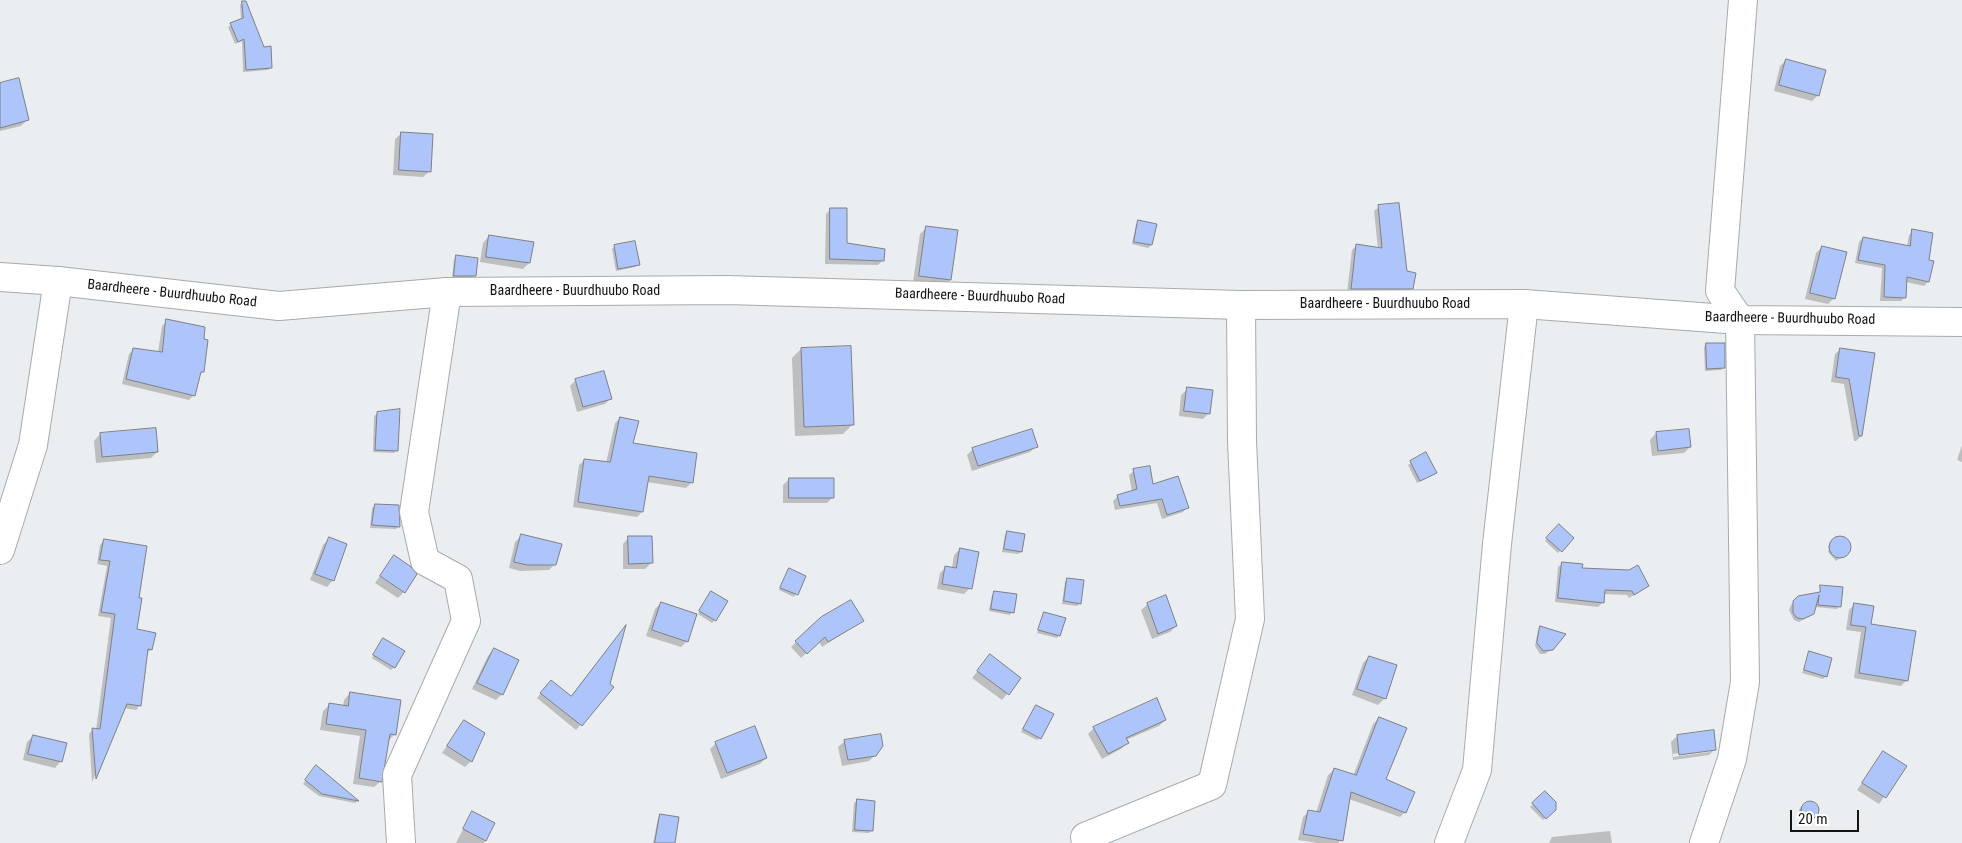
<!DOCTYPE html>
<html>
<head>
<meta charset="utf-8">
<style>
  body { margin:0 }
  #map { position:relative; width:1962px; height:843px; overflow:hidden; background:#ebeef0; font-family:"Roboto Condensed",sans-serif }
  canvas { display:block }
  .scale { position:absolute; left:1790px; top:810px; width:69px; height:22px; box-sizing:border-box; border:2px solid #121313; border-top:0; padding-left:6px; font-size:15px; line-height:18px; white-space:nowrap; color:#121313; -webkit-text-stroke:4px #fff; paint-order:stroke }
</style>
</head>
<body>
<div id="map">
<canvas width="1962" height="843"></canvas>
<div class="scale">20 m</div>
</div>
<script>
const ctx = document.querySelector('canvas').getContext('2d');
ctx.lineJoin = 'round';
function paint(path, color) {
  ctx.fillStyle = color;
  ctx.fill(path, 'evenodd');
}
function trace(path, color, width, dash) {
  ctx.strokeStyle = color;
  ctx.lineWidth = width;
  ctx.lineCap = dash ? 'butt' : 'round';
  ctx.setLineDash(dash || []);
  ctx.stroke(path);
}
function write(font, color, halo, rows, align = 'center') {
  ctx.font = font + ' "Roboto Condensed",sans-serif';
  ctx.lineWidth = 4;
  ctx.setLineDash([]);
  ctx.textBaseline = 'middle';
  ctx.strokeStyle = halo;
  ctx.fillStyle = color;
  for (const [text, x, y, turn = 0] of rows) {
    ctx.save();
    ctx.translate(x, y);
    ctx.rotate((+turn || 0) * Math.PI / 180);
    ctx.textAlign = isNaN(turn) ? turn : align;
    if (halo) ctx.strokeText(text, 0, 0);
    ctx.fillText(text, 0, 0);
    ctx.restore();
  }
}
const shadow = new Path2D(`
  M243,2l28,65 -3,3 -25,2 -1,-31 -7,3 -7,-17 13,-7 -1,-15z
  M1786,60l32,35 -6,6 -38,-10 6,-25z
  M0,84l27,36 -6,6 -21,5z
  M402,133l28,38 -7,6 -30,-2 2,-36z
  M1379,207l23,23 4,42 6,16 -5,5h-60l5,-43 4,-4 22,3 -4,-38z
  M831,209l15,35 37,16 -5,5 -53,-1 1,-50z
  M1139,222l12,23 -3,3 -16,-4 4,-20z
  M926,228l24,52 -6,6 -31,-4 7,-48z
  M1913,231l14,30 1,21 -4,4 -18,-4 -1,15 -4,4h-21l2,-33 -27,-5 4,-21 4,-4 44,9 2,-12z
  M489,236l40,27 -6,6 -43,-7 3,-19z
  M615,246l23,18 -3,3 -19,4 -4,-22z
  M1822,247l12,51 -6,6 -23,-5 11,-46z
  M457,257l18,19 -3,2h-20l2,-19z
  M167,321l36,50 -5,5 -4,19 -5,5 -67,-16 7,-30 5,-5 24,3 4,-26z
  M1706,344l18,23 -3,3 -16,1 -1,-24z
  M801,349l52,75 -10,10 -48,2 -3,-78z
  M1841,349l33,5 -13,82 -5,5h-2l-10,-57 -13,-2 4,-28z
  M576,380l35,18 -6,6 -28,8 -7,-26z
  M1188,389l21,24 -6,6 -24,-3 2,-21z
  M377,414l19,37 -2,2 -21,-1 1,-36z
  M620,418l12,26 59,39 -5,5 -39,-6 -5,30 -5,5 -64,-10 6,-42 5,-5 22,3 9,-40z
  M1656,433l34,14 -6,6 -32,3 -2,-16z
  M100,434l57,18 -6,6 -55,5 -2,-22z
  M1962,445v17l-5,-2z
  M1036,446l-6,6 -58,19 -5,-16 6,-6z
  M1426,454l7,21 -16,8 -9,-18z
  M1134,471l18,15 35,21 -4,5 -21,7 -5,-16 -42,7 -2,-9 5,-5 14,-4 -3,-17z
  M789,479l44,18 -6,6h-44v-18z
  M375,505l24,21 -3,3 -26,-1 2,-20z
  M1559,526l13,12 -14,15 -13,-12z
  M1007,532l14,20 -3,2 -16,-2 3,-17z
  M521,536l34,28 -6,6 -29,1 -11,-3 6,-26z
  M629,537l22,26 -6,6h-22v-25z
  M1839,537l4,1 6,7 -3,9 -10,7 -8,-9 3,-9z
  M329,539l4,41 -6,7 -17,-7 13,-35z
  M104,540l34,59 -2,31 15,19 -5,5 -6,51 -4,5 -12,-2 -32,74 -3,-48 4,-5 3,1 15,-112 -13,-2 9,-50 -10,-2 3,-19z
  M960,549l10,39 -6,6 -27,-5 3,-16 6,-6 6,1 2,-13z
  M394,556l10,36 -6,6 -23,-15z
  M1563,563l18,6 67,17 -19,12 -2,-3 -24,-1v8l-5,5 -43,-5 3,-35z
  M790,569l15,7 -11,21 -15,-7z
  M1067,579l13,24 -3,3 -15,-2 3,-22z
  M1821,587l18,19 -2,3 -22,-2 -5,9 -11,6 -5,-2 -5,-10 2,-5 7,-8 20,-3z
  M995,592l17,20 -2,3 -21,-4 3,-16z
  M709,595l6,25 -3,3 -14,-9z
  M661,603l26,38 -6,6 -35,-11 9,-27z
  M1148,604l28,22 -6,6 -18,7 -11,-29z
  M1854,605l53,75 -6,6 -47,-8 7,-46 -15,-2 3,-20z
  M1044,613l15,22 -2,3 -20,-5z
  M821,618l41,3 -40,26 -3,-6 -18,17 -10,-11z
  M1540,628l12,21 -7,5h-5l-5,-8 3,-16z
  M381,642l13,25 -3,3 -19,-12z
  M494,649l8,45 -6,6 -24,-11 16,-33z
  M1810,653l16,23 -3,3 -21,-6z
  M990,656l30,22 -18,22 -30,-22z
  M1369,657l27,9 -11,32 -7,7 -26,-10 11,-32z
  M547,686l23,11 42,-10 -36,43 -39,-32z
  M350,693l45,41 -6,6 -8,41 -7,6 -21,-3 7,-48 -40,-6 3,-19 6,-6 14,2 1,-7z
  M1036,706l4,32 -3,2 -16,-8z
  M1379,718l6,62 20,32 -5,5 -51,-18 -10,44h-22l-19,-3 5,-23 5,-5 8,1 12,-38 6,-5 19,6 20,-52z
  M1165,720l-6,6 -33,14 1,3 -6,6 -19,10 -14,-25 6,-6z
  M464,721l7,40 -6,6 -23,-14z
  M33,736l28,25 -6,7 -32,-8 4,-18z
  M1677,736l38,13 -6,6 -36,5 -2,-18zM1710,749v3l-37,5v-3z
  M845,741l30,14 -6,6 -27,5 -4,-19z
  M716,743l50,15 -6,6 -39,15 -11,-30z
  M1883,752l22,15 -26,37 -22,-14z
  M316,767l42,34 -3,2 -36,-7 -16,-12z
  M1545,792l10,17 -12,11 -13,-13z
  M857,801l15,29 -3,3 -17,-1 2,-29z
  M1799 812a9 9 0 1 1 18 0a9 9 0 1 1-18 0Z
  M472,812l22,11 -10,20h-28z
  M660,815l13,28h-20l5,-25z
  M1610,831l2,12h-63l3,-6z`);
const building = new Path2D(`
  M242,1h4l18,46 7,-1 1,22 -26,2 -2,-31 -6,3 -8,-19 13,-5z
  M1786,59l40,11 -7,26 -40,-11z
  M19,78l10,42 -29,8v-45z
  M401,132l32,2 -2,38 -32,-2z
  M1399,203l8,68 9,2 -3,16h-62l5,-45 26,4 -4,-43z
  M830,208h17v35l38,6 -1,12 -54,-2z
  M1138,220l19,4 -5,21 -18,-3z
  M926,226l32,4 -7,50 -32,-4z
  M1912,229l21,4 -4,27 5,1 -5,21 -22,-5 -1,21 -22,-1 1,-32 -27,-5 5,-23 47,9z
  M489,235l45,7 -4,21 -44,-6z
  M635,241l5,24 -22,4 -4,-24z
  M1822,246l25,6 -12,47 -25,-6z
  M456,255l22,3 -2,18h-22z
  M166,319l39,8 -1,12 4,1 -4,32h-3l-6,24 -69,-17 7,-31 29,4z
  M1706,343h19v25l-18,1z
  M851,346l3,79 -50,2 -3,-79z
  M1840,348l35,5 -13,83h-3l-10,-57 -13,-2z
  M604,371l8,28 -29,8 -8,-28z
  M1187,387l26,3 -3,24 -26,-3z
  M400,409l-2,42 -23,-1 2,-38z
  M620,417l19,4 -6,22 64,10 -4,30 -44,-7 -6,36 -65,-10 6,-43 26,3z
  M156,428l2,24 -56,5 -2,-24z
  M1032,429l6,18 -60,19 -6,-18z
  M1689,429l2,18 -33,4 -2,-19z
  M1426,452l11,21 -17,8 -10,-20z
  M1150,466l3,18 25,-8 11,32 -22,7 -5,-16 -42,7 -3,-11 20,-6 -4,-20z
  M789,478h45v20h-45z
  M375,504l24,1 1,22 -28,-2z
  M1559,524l15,14 -12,14 -16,-14z
  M1007,531l18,3 -3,18 -18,-3z
  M521,534l41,10 -6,21h-29l-13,-3z
  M628,536h24l1,27 -24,1z
  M1829 547a11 11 0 1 1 22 0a11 11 0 1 1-22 0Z
  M329,537l18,7 -13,37 -19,-7z
  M104,539l43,7 -8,52h3l-5,31 19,4 -4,17 -4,-1 -7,57 -14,-2 -31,75 -4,-51 8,1 15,-115 -14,-2 9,-51 -10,-1z
  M960,548l19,4 -7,37 -30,-5 3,-18 11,2z
  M394,555l16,11 7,8 -12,19 -25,-17z
  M1562,562l21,2 -1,4 47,2 9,-5 11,21 -15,9 -2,-4 -27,-1 -1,13 -46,-5z
  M789,568l17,8 -8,19 -18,-7z
  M1067,578l17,2 -3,24 -17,-3z
  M1820,585l23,2 -2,20 -23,-2 1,-10 -5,19 -11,5 -6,-1 -4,-5v-12l5,-5 22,-4z
  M711,591l17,10 -12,20 -17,-10z
  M994,591l23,3 -3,19 -23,-4z
  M1166,595l11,31 -19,8 -11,-31z
  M851,600l13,21 -36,21 -3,-5 -18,17 -12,-13 26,-24z
  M661,602l36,12 -9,28 -36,-12z
  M1854,603l20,3 -3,18 45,7 -8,50 -49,-8 7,-46 -15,-2z
  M1044,612l22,6 -6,18 -22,-6z
  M626,625l-16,59 4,3 -32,39 -42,-33 11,-13 20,16z
  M1540,626l26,8 -13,16 -10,1 -6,-8z
  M383,638l22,13 -10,17 -22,-13z
  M494,648l25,12 -16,35 -26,-12z
  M1809,651l23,7 -5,19 -23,-7z
  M990,654l31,24 -12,17 -32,-24z
  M1369,656l28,9 -11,34 -29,-10z
  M350,692l51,8 -5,35 -6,-1 -8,48 -23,-4 7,-48 -40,-6 3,-21 19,3z
  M1157,698l9,22 -40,18 3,5 -21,11 -15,-27z
  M1036,705l18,9 -13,25 -18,-10z
  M1379,717l28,11 -21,51 29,13 -9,21 -55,-21 -8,49 -40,-7 5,-24 12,2 14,-44 22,7z
  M464,720l21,13 -13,29 -25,-16z
  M755,726l12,32 -40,15 -12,-31z
  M1714,730l2,20 -37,5 -2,-20z
  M881,734l2,12 -7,10 -28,4 -4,-20z
  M33,735l34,8 -5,19 -34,-8z
  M1883,751l24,15 -21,32 -24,-15z
  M316,765l43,36 -37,-7 -17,-14z
  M1545,791l11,11v8l-10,9 -14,-16z
  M857,799l18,2 -2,30 -18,-1z
  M1801 810a9 9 0 1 1 18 0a9 9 0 1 1-18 0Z
  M472,811l23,12 -9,18 -23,-12z
  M660,814l19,3 -4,26h-20z`);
const minor = new Path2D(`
  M0,550l33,-105 25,-164
  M401,843l-4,-68 69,-154 -8,-42 -33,-18 -11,-49 33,-220
  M1086,843l-1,-6 127,-52 38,-166 -8,-178 -1,-136
  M1449,843l28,-73 20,-226 27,-240
  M1704,843l28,-84 13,-77 -5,-362 -20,-29 23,-291`);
const secondary = new Path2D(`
  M0,277l58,4 221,25 168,-14 280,-2 514,15 283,-1 216,16 222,2`);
const streetNames = [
  ["Baardheere - Buurdhuubo Road",575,291],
  ["Baardheere - Buurdhuubo Road",172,294,6],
  ["Baardheere - Buurdhuubo Road",980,297,2],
  ["Baardheere - Buurdhuubo Road",1385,304],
  ["Baardheere - Buurdhuubo Road",1790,319,1]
];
paint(shadow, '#0003');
paint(building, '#adc5fa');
trace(building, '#7f8083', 1);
trace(minor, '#a8aaac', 30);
trace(secondary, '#a8aaac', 30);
trace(minor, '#fff', 28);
trace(secondary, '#fff', 28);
write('14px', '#121313', '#fff', streetNames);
</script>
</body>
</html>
